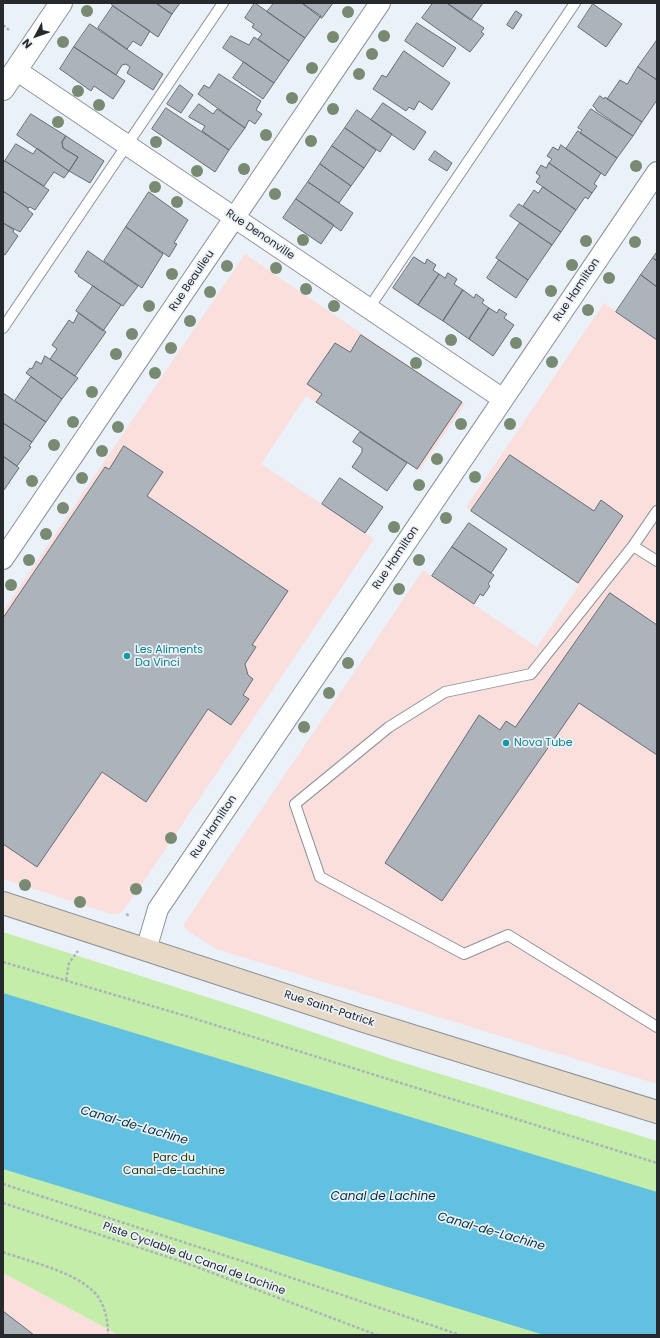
<!DOCTYPE html>
<html>
<head>
<meta charset="utf-8">
<style>
  body { margin:0 }
  #map { position:relative; width:660px; height:1338px; overflow:hidden; background:#eaf1f8; font-family:Poppins,sans-serif }
  canvas { display:block }
  .frame { position:absolute; inset:0; border:4px solid #272a2c; pointer-events:none }
  .north { position:absolute; left:16px; top:16px; width:40px; height:40px; -webkit-text-stroke:3px #eaf1f8; paint-order:stroke; rotate:229deg; font-size:11px; font-weight:700; line-height:16px; text-align:center; color:#272a2c }
  .north::after { content:''; display:block; margin:auto; width:14px; height:18px; background:#272a2c; clip-path:polygon(50% 0,100% 100%,50% 72%,0 100%) }
</style>
</head>
<body>
<div id="map">
<canvas width="660" height="1338"></canvas>
<div class="frame"></div>
<div class="north">N</div>
</div>
<script>
const ctx = document.querySelector('canvas').getContext('2d');
ctx.lineJoin = 'round';
function paint(path, color) {
  ctx.fillStyle = color;
  ctx.fill(path, 'evenodd');
}
function trace(path, color, width, dash) {
  ctx.strokeStyle = color;
  ctx.lineWidth = width;
  ctx.lineCap = dash ? 'butt' : 'round';
  ctx.setLineDash(dash || []);
  ctx.stroke(path);
}
function write(font, color, halo, rows, align = 'center') {
  ctx.font = font + ' Poppins,sans-serif';
  ctx.lineWidth = 3.5;
  ctx.setLineDash([]);
  ctx.textBaseline = 'middle';
  ctx.strokeStyle = halo;
  ctx.fillStyle = color;
  for (const [text, x, y, turn = 0] of rows) {
    ctx.save();
    ctx.translate(x, y);
    ctx.rotate((+turn || 0) * Math.PI / 180);
    ctx.textAlign = isNaN(turn) ? turn : align;
    if (halo) ctx.strokeText(text, 0, 0);
    ctx.fillText(text, 0, 0);
    ctx.restore();
  }
}
const industrial = new Path2D(`
  M245,254l220,150 -46,67 -113,-75 -45,68 113,75 -234,348 -18,25 -4,2h-7l-108,-35v-268z
  M604,303l53,37v744l-441,-135 -25,-16 -6,-5 -1,-4 239,-354 114,77 42,-62 -113,-78z
  M3,1273l116,62h-116z`);
const green = new Path2D(`
  M3,932l238,76 157,53 259,80v194h-538l-116,-62z`);
const water = new Path2D(`
  M3,993l654,199v143h-113l-541,-166z`);
const building = new Path2D(`
  M111,3h45l16,11 -14,23 -45,-31z
  M156,3h24l-8,11z
  M255,3l50,35 -16,23 -31,-22 4,-5 -10,-7 2,-3 -9,-6z
  M274,3h28l19,13 -16,22 -38,-26z
  M302,3h31l-11,15z
  M433,3h14l37,25 -3,4 3,2 -14,18 -48,-34z
  M447,3h36l-12,17z
  M593,4l29,20 -16,23 -28,-20z
  M113,6l37,25 -9,15 -8,-5 -6,8 -29,-21z
  M516,11l6,4 -9,14 -6,-4z
  M417,23l39,25 -13,19 -38,-26z
  M90,24l73,50 -10,16 -26,-17 3,-6 -4,-3 -4,1 -6,10 -42,-28z
  M231,36l18,9 5,-8 35,24 -15,22 -51,-35z
  M657,40v40l-19,-13z
  M74,47l51,34 -12,18 -19,-13 -3,5 -31,-22z
  M404,51l46,32 -18,27 -13,-9 -5,9 -5,-3 -3,4 -33,-22 9,-14 4,2z
  M244,62l30,21 -11,16 -30,-21z
  M638,67l19,13v20l-15,22 -35,-23 13,-19 7,4z
  M219,74l42,27 -5,9 6,4 -7,10 -6,-4 -4,8 -47,-34 6,-9 5,3z
  M180,85l13,10 -12,18 -14,-9z
  M600,96l4,3 1,-2 37,25 -9,14 -37,-26v-1l-3,-3z
  M383,103l43,29 -12,18 -43,-30z
  M199,104l14,10 4,-5 28,19 -16,22 -27,-19 3,-5 -16,-9z
  M166,108l63,42 -14,22 -63,-43z
  M591,109l42,27 -16,22 -37,-25 2,-3 -4,-2z
  M357,110l35,24 -12,18 -35,-24z
  M31,114l35,22 -4,6 1,6 15,9 -9,14 -52,-36z
  M345,128l31,22 -12,18 -32,-22z
  M578,131l39,27 -12,18 -39,-27z
  M66,136l38,25 -14,22 -21,-12 9,-14 -15,-9 -1,-6z
  M16,144l17,10 4,-6 32,23 -5,7 -10,-6 -10,14 -39,-25z
  M561,145l40,28 -7,11 3,2 -5,7 -43,-30 3,-4 -5,-3 6,-9 5,3z
  M332,146l32,22 -13,18 -31,-22z
  M435,151l17,12 -5,8 -18,-11z
  M5,161l44,29 -14,20 -5,-3 -2,1 -25,-17v-27z
  M549,163l43,30 -4,6 -3,-2 -9,13 -40,-28 4,-6 -4,-3 5,-8 5,3z
  M320,164l31,22 -12,17 -31,-21z
  M308,182l45,31 -12,18 -45,-32z
  M543,187l33,23 -15,22 -38,-26 11,-16 4,3z
  M3,191l25,17v2l5,4 -13,18 -17,-9z
  M149,192l39,28 -14,23 3,1 -8,13 -43,-30z
  M296,199l38,26 -13,19 -38,-26z
  M519,204l42,28 -9,13 -42,-29z
  M3,223l11,7 -1,2 5,4 -13,19 -2,-1z
  M520,223l32,22 -24,35 -32,-22z
  M126,227l37,27 -21,34 -38,-27z
  M88,251l50,35 -15,20 -45,-30 1,-1 -4,-3z
  M657,252v9l-4,-3z
  M414,257l11,7 2,-5 9,6 -3,5 6,4 -21,31 -25,-17z
  M653,258l4,3v26l-16,-12z
  M499,260l29,20 -12,18 -29,-20z
  M448,273l9,6 -3,5 9,6 -20,31 -25,-16 21,-31 6,4z
  M641,275l16,12v53l-41,-28z
  M93,286l28,19 -18,26 -27,-20z
  M463,290l11,8 2,-4 8,6 -2,3 7,5 -20,31 -26,-18z
  M489,308l8,5 2,-4 8,5 -3,4 10,7 -21,31 -24,-17z
  M79,313l27,19 -31,44 -25,-17 7,-10 -5,-4 17,-25 4,3z
  M361,335l101,67 -45,67 -101,-67 6,-8 -15,-10 28,-41 15,9z
  M45,356l33,22 -16,21 -36,-26 4,-5 2,1 4,-8 5,3z
  M31,377l31,22 -16,23 -31,-21z
  M3,393l43,29 -14,20 -29,-19z
  M3,423l29,19 -3,4 2,1 -14,19 -14,-10z
  M360,432l47,31 -20,28 -35,-24 10,-15v-4l-9,-6z
  M124,446l39,26 -16,24 141,95 -36,54 4,2 -11,17 3,11 5,4 -10,16 6,4 -18,26 -23,-16 -62,93 -44,-30 -65,95 -34,-23v-226l102,-151 4,2z
  M510,455l84,56 7,-11 22,16 -45,67 -107,-72z
  M3,456l16,12 -15,22h-1z
  M340,478l43,29 -18,26 -43,-29z
  M469,523l38,26 -16,24 -39,-26z
  M452,547l42,28 -6,9 2,2 -7,10 -3,-2 -6,10 -42,-28z
  M610,593l47,32v130l-78,-52 -137,198 -57,-38 94,-148 21,15 6,-9 9,6z
  M3,1311l31,24h-31z`);
const path = new Path2D(`
  M3,25l6,5
  M126,914l4,2
  M3,962l183,54 471,147
  M66,980l3,-17 9,-12
  M3,1184l242,78 215,73
  M3,1203l183,60 191,72
  M3,1252c27,10 70,19 91,40 11,11 14,28 14,43`);
const service = new Path2D(`
  M369,308l206,-305
  M3,328l220,-325
  M657,511l-24,35 -102,128 -86,18 -56,35 -94,77 25,73 144,77 44,-19 149,92
  M633,546l24,15`);
const minor = new Path2D(`
  M16,70l487,329
  M3,559l377,-556
  M146,950l12,-41 499,-737`);
const tertiary = new Path2D(`
  M3,89l58,-86`);
const secondary = new Path2D(`
  M3,903l361,118 293,91`);
const trees = [
  [87,11],
  [348,12],
  [384,36],
  [333,37],
  [63,42],
  [372,54],
  [312,68],
  [359,74],
  [78,91],
  [292,98],
  [99,105],
  [333,109],
  [58,122],
  [266,135],
  [311,141],
  [156,142],
  [636,166],
  [244,169],
  [197,171],
  [155,187],
  [275,194],
  [177,202],
  [303,240],
  [586,241],
  [635,242],
  [572,265],
  [227,266],
  [276,268],
  [172,274],
  [609,278],
  [306,289],
  [551,291],
  [210,292],
  [149,306],
  [334,306],
  [588,310],
  [190,321],
  [132,334],
  [451,340],
  [516,343],
  [171,348],
  [116,354],
  [552,362],
  [416,363],
  [155,373],
  [92,392],
  [73,422],
  [461,424],
  [510,424],
  [118,427],
  [54,445],
  [102,451],
  [437,459],
  [475,477],
  [82,478],
  [32,481],
  [419,485],
  [63,508],
  [446,518],
  [394,527],
  [46,534],
  [29,560],
  [419,560],
  [11,585],
  [399,589],
  [348,663],
  [329,693],
  [304,727],
  [171,838],
  [25,885],
  [136,889],
  [80,902]
];
const markers = [
  [127,656,4,"#0f9aa8"],
  [506,743,4,"#0f9aa8"]
];
const streetNames = [
  ["Rue Denonville",260,235,34],
  ["Rue Beaulieu",192,281,-56],
  ["Rue Hamilton",577,290,-56],
  ["Rue Hamilton",396,558,-56],
  ["Rue Hamilton",214,827,-56],
  ["Rue Saint-Patrick",329,1009,18],
  ["Piste Cyclable du Canal de Lachine",194,1259,20]
];
const cultureNames = [
  ["Les Aliments",135,650],
  ["Da Vinci",135,663],
  ["Nova Tube",514,743]
];
const parkNames = [
  ["Parc du",174,1158],
  ["Canal-de-Lachine",174,1171]
];
const waterNames = [
  ["Canal-de-Lachine",134,1126,16],
  ["Canal de Lachine",383,1197],
  ["Canal-de-Lachine",491,1232,16]
];
paint(industrial, '#fadfdc');
paint(green, '#c4edaa');
paint(water, '#62c0e1');
paint(building, '#adb3ba');
trace(building, '#676d73', 1);
trace(service, '#8d939a', 12);
trace(minor, '#8d939a', 22);
trace(tertiary, '#8d939a', 24);
trace(secondary, '#8d939a', 24);
trace(path, '#adb3b8', 2.5, [3, 2]);
trace(service, '#fff', 10);
trace(minor, '#fff', 20);
trace(tertiary, '#fff', 22);
trace(secondary, '#e8d8c6', 22);
ctx.fillStyle = '#798a73';
for (const [x, y] of trees) {
  ctx.beginPath();
  ctx.arc(x, y, 6, 0, 2 * Math.PI);
  ctx.fill();
}
for (const [x, y, r, color] of markers) {
  const dot = new Path2D();
  dot.arc(x, y, r, 0, 2 * Math.PI);
  ctx.fillStyle = color;
  ctx.fill(dot);
  trace(dot, '#eaf1f8', 1.5);
}
write('11px', '#272a2c', '#eaf1f8', streetNames);
write('11px', '#0d838f', '#eaf1f8', cultureNames, 'left');
write('11px', '#1d3606', '#eaf1f8', parkNames);
write('italic 12px', '#03313f', '#eaf1f8', waterNames);
</script>
</body>
</html>
